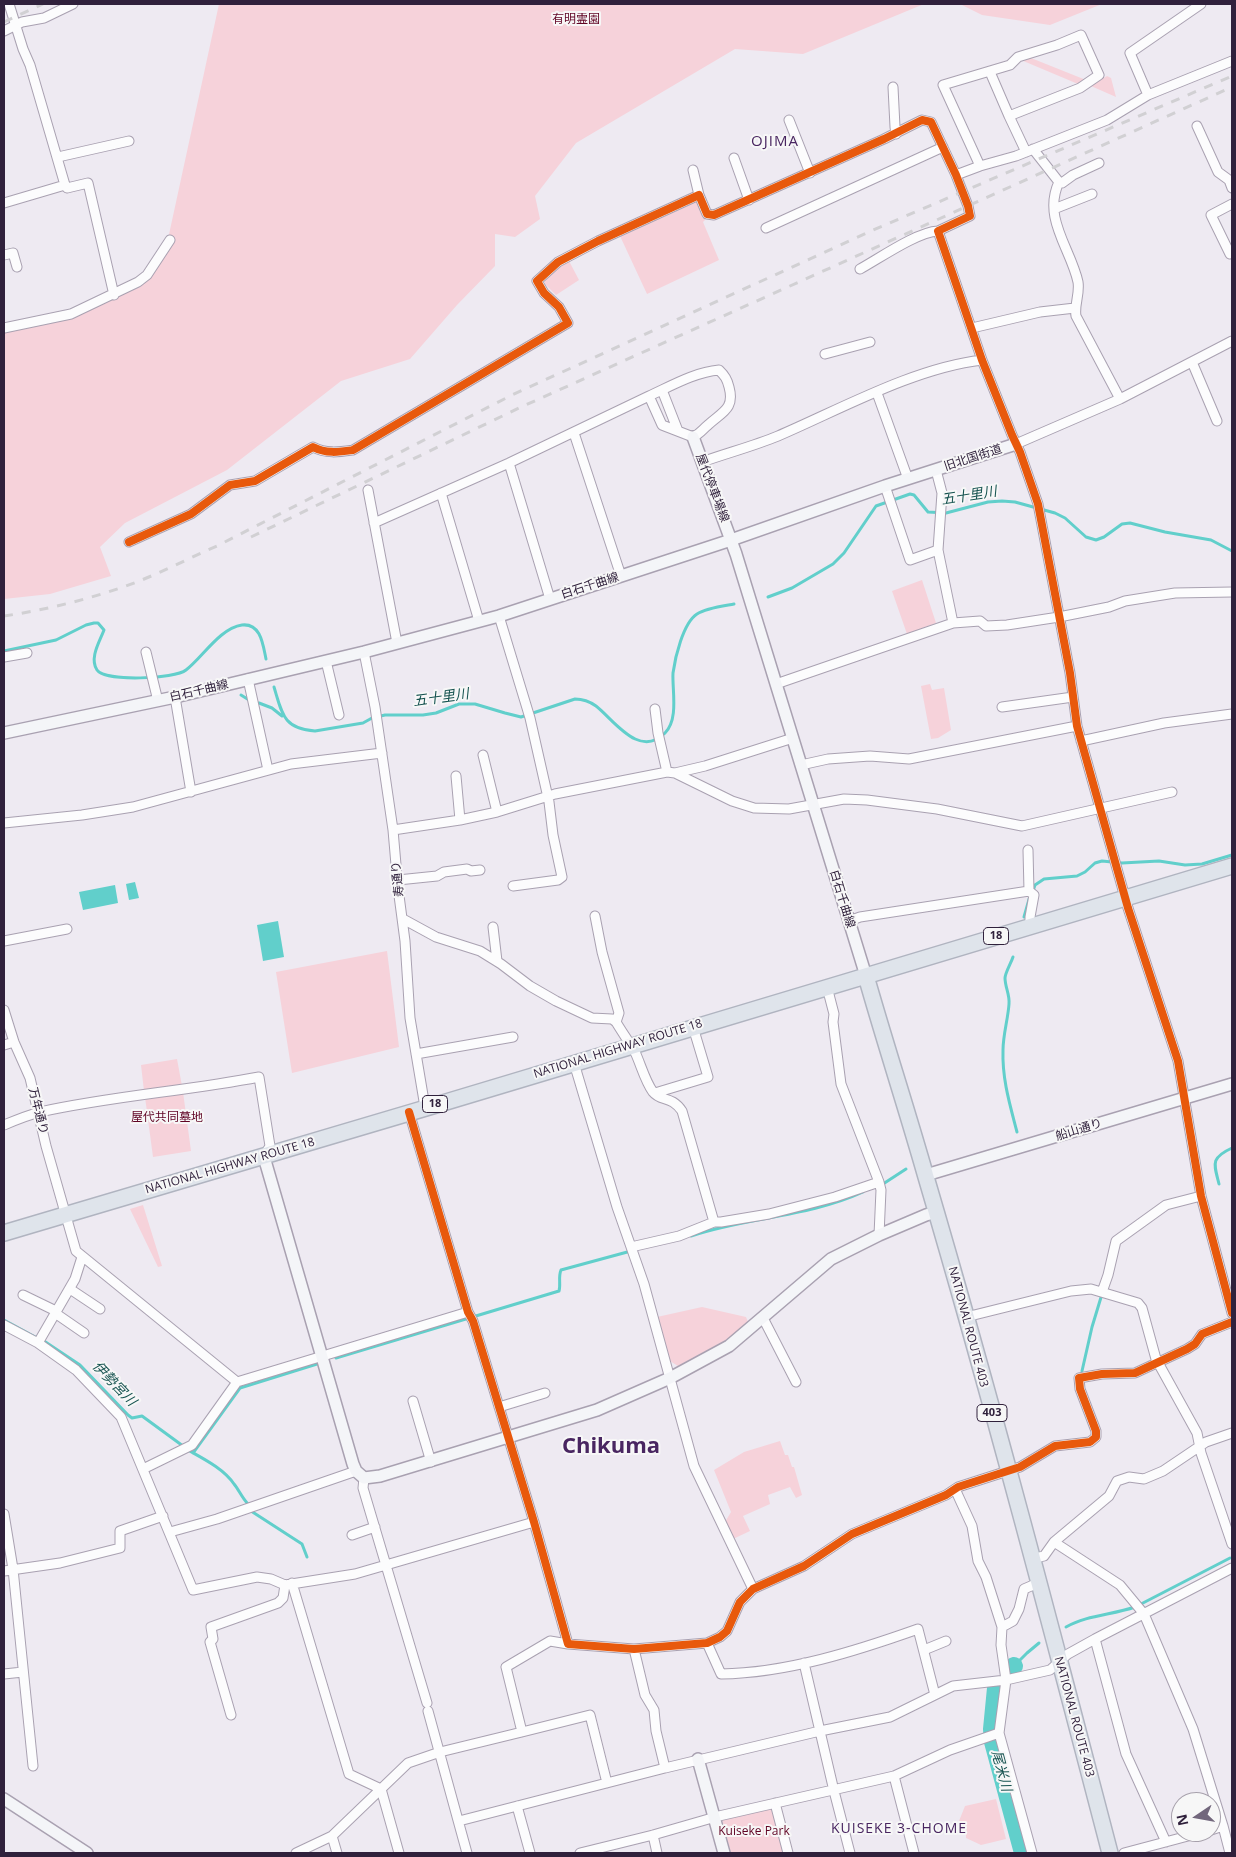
<!DOCTYPE html>
<html>
<head>
<meta charset="utf-8">
<style>
  body { margin:0 }
  #map { position:relative; width:1236px; height:1857px; overflow:hidden; background:#eeeaf2; font-family:"Open Sans",sans-serif }
  canvas { display:block }
  .frame { position:absolute; inset:0; border:5px solid #30213c; pointer-events:none }
  .north { position:absolute; left:1171px; top:1792px; width:50px; height:50px; box-sizing:border-box; background:#f7f7f7; border:1px solid #a7a1ac; border-radius:50%; rotate:258deg; font-size:14px; font-weight:700; line-height:20px; text-align:center; color:#30213c }
  .north::after { content:''; display:block; margin:auto; width:18px; height:22px; background:#72677c; clip-path:polygon(50% 0,100% 100%,50% 72%,0 100%) }
</style>
</head>
<body>
<div id="map">
<canvas width="1236" height="1857"></canvas>
<div class="frame"></div>
<div class="north">N</div>
</div>
<script>
const ctx = document.querySelector('canvas').getContext('2d');
ctx.lineJoin = 'round';
function paint(path, color) {
  ctx.fillStyle = color;
  ctx.fill(path, 'evenodd');
}
function trace(path, color, width, dash) {
  ctx.strokeStyle = color;
  ctx.lineWidth = width;
  ctx.lineCap = dash ? 'butt' : 'round';
  ctx.setLineDash(dash || []);
  ctx.stroke(path);
}
function write(font, color, halo, rows, align = 'center') {
  ctx.font = font + ' "Open Sans","Noto Sans JP",sans-serif';
  ctx.lineWidth = 4;
  ctx.setLineDash([]);
  ctx.textBaseline = 'middle';
  ctx.strokeStyle = halo;
  ctx.fillStyle = color;
  for (const [text, x, y, turn = 0] of rows) {
    ctx.save();
    ctx.translate(x, y);
    ctx.rotate((+turn || 0) * Math.PI / 180);
    ctx.textAlign = isNaN(turn) ? turn : align;
    if (halo) ctx.strokeText(text, 0, 0);
    ctx.fillText(text, 0, 0);
    ctx.restore();
  }
}
const green = new Path2D(`
  M219,4h705l-121,50 -68,-5 -159,94 -41,53 5,23 -25,18 -20,-3v32l-38,39 -47,54 -69,22 -114,89 -102,53 -25,24 11,29 -61,18 -46,5v-267l60,-13 76,-32 12,-11 -3,-11 19,-26z
  M960,4h142l-52,21 -68,-10z
  M1031,58l55,22 -8,4 -57,-24z
  M1107,76l4,2 5,19 -25,-11z
  M698,200l7,20 -2,2 16,38 -72,34 -27,-58z
  M569,261l10,19 -23,15 -11,-11v-3l14,-14z
  M922,580l14,43 -29,11 -15,-43z
  M930,684l2,6 12,-2 7,42 -13,8 -7,1 -10,-53z
  M387,951l12,96 -107,26 -16,-101z
  M177,1059l5,27 -38,5 -3,-26z
  M183,1092l8,59 -38,6 -8,-60z
  M143,1205l19,61 -4,1 -28,-58z
  M702,1307l44,10 2,5 -22,18 -48,26 -8,-5 -13,-44z
  M780,1441l5,14h3l4,12h2l8,28 -6,3 -6,-11 -22,8 2,9 -27,12 7,15 -17,8 -8,-17 6,-10 -17,-42 30,-18z
  M996,1799l10,40 -25,6 -15,-7v-3l-11,-4 10,-25z
  M771,1808l12,45h-52l-9,-34z`);
const water = new Path2D(`
  M135,882l4,16 -10,2 -3,-16z
  M115,885l3,18 -35,7 -4,-18z
  M278,921l6,36 -21,4 -6,-36z`);
const stream = new Path2D(`
  M768,597l24,-9 41,-24 11,-11 32,-47 34,-12 4,1 14,17 18,1 42,-11 14,-1 13,1 40,11 10,5 21,19 10,3 8,-3 18,-13 8,-1 35,9 46,8 21,11
  M4,651l52,-11 30,-15 8,-2h4l6,7c-4,11 -15,28 -7,40 8,12 78,9 89,0 16,-12 34,-42 56,-45 19,-2 21,20 24,34
  M274,687c8,26 9,42 41,44l48,-8 9,-5 13,-3h38l13,-2 23,-9h16l30,9 16,4 54,-18c8,0 14,2 21,7 18,14 43,53 69,27 14,-14 7,-43 8,-60 2,-15 10,-50 24,-59 9,-6 26,-8 37,-10
  M241,695l8,5
  M259,703l13,5 10,8
  M1033,891l2,-6 9,-6 33,-3 8,-4 10,-9 7,-2 20,2 37,-2 26,4 17,-1 30,-9
  M1024,917l6,-21
  M1013,957c-2,6 -8,16 -8,21 0,9 5,17 4,26 -1,15 -6,31 -6,46 -1,29 7,55 14,82
  M883,1184l23,-15
  M1219,1184c-5,-20 -9,-26 13,-36
  M691,1236c56,-19 118,-19 172,-44
  M4,1320l33,18
  M44,1341l36,24 48,50 4,3 10,-2 41,30
  M336,1358l223,-67c2,-7 -1,-14 2,-21l70,-19
  M1082,1371l10,-44 10,-33
  M188,1450c16,9 36,19 46,34 5,6 8,14 14,20
  M193,1453l47,-65 77,-24
  M251,1511l51,33 5,13
  M1141,1604l89,-46
  M1066,1627c21,-12 46,-12 69,-20
  M1014,1666l13,-13 12,-10`);
const river = new Path2D(`
  M1011,1670l3,-4
  M996,1688l-4,41 1,13 30,111`);
const street = new Path2D(`
  M9,4l14,45 7,16 35,120
  M4,31l18,-9 22,-4 29,-14
  M990,72l19,44
  M893,87l2,40 1,7
  M1148,95l-18,-42 71,-49
  M789,120l21,53
  M1197,126l21,46 11,8 3,8
  M1033,149l26,33
  M58,157l71,-16
  M734,158l15,42
  M980,166l-37,-81 67,-20 8,-8 39,-12 24,-10 18,40 -19,13 -71,28 17,36
  M693,170l6,25
  M956,175l24,-9 36,-10 91,-36 41,-25 84,-34
  M1059,182c-17,36 12,67 19,100 2,12 -4,23 -2,34l44,83
  M1059,182l3,1 11,-8 26,-12
  M4,203l61,-18 2,3 21,-5 26,112
  M1232,204l-21,11 19,39 2,-1
  M1054,209l38,-15
  M766,228l177,-81
  M4,255l9,-2 4,14
  M860,269c20,-11 57,-37 78,-38
  M4,328l67,-14 67,-32 9,-7 23,-35
  M972,328l68,-16 35,-4
  M825,354l45,-12
  M1192,362l25,59
  M719,370c6,6 8,9 10,17 6,22 -7,25 -21,38 -6,5 -8,9 -15,12l-31,-12 -13,-29c22,-10 46,-24 70,-26z
  M662,390l16,41
  M877,393l31,86
  M574,433l47,143
  M1016,444l104,-45 112,-58
  M702,462c25,-9 52,-16 76,-26 63,-27 136,-68 204,-76
  M509,463l41,136
  M936,470l6,23 -4,57 15,73
  M885,486l25,74 28,-10
  M368,490l29,153
  M441,493l38,128
  M374,523l135,-60 140,-67
  M129,542l62,-28 39,-29 25,-4 58,-34c13,7 26,5 40,3l215,-127 -9,-16 -15,-14 -7,-12 21,-19 40,-21 101,-46 8,19 7,1 170,-76 38,-19 9,2 25,53 12,31 2,10 -32,15 44,129 30,75 8,17 18,52 32,169 7,53 51,182 50,153 23,135 31,117
  M499,616l31,102 19,84 4,33 9,42 -4,3 -45,6
  M146,652l12,49
  M364,652l11,55 18,123 5,58 7,53 5,77 15,89
  M4,657l23,-4
  M326,661l13,54
  M248,679l20,91
  M776,684l177,-61 27,-2 6,5 21,-1 52,-8 50,-10 16,-6 50,-8 57,-1
  M175,697l16,95
  M1002,707l71,-10
  M655,709l3,24 9,39
  M1081,741l83,-18 68,-9
  M483,755l14,57
  M801,765l27,-6 42,-3 39,3 168,-33
  M675,773l30,-7 88,-28
  M456,776l4,44
  M4,823l78,-8 51,-8 158,-43 91,-11
  M393,830l67,-10 37,-8 58,-18 112,-22 8,1 57,28 22,7 35,1 55,-10 23,1 70,9 85,17 150,-34
  M1028,850l1,41 5,4 -4,22v10
  M398,880l39,-4 7,-4 23,-3 4,2 9,-1
  M595,916l7,36 17,61 -3,9
  M403,919l33,18 44,14 21,13 29,22 26,15 36,17 20,1 4,3c6,10 13,20 19,30 6,13 10,29 18,40 8,10 18,3 29,19l32,111
  M849,921l11,-4 169,-26
  M493,927l4,34
  M4,941l63,-12
  M827,987l7,27 -1,8 8,62 38,98 2,8 -2,45
  M4,1010l10,32 16,36 16,68 30,105 161,131
  M4,1045l10,-3
  M416,1054l97,-17
  M574,1063l43,144 27,77 50,182 59,123
  M655,1093l53,-16 -15,-50
  M409,1112l59,200 5,9 61,201 34,122 66,5 73,-6 13,-6 7,-6 13,-29 13,-13 51,-23 48,-32 94,-39 12,-8 62,-20 35,-21 35,-4 6,-5v-6l-16,-42 -1,-11 23,-4 33,-1 52,-24 8,-5 7,-10 30,-12
  M4,1125c12,-5 24,-10 36,-13 72,-16 147,-21 219,-35l11,69 -6,10
  M631,1247l48,-11 35,-14h7l48,-8 66,-17 44,-15
  M70,1289l30,20
  M1102,1292l6,-17 8,-34 50,-36 35,-9
  M23,1295l33,16
  M55,1313l29,20
  M966,1317l105,-26 20,-2 47,14 4,5 14,51 41,74 4,20 31,91
  M763,1318l33,64
  M4,1325l34,18 38,27 45,47 72,173 64,-13 14,2 14,6 70,-11 179,-52
  M38,1343l37,-64 7,-22
  M413,1401l18,61
  M499,1407l46,-14
  M143,1469l49,-24 45,-63 231,-70
  M364,1478l-1,10 64,215
  M955,1489l17,37 6,35 8,16 16,50 -1,18 5,35 -7,53 33,120
  M4,1514l9,55 20,197
  M170,1532l47,-13 139,-48
  M352,1535l23,-8
  M1054,1542l66,43 24,29 49,115 30,97
  M1031,1559l13,-3 10,-14 55,-46 8,-15 12,-4 15,2 19,-8 43,-29 26,-9
  M4,1571l56,-8 60,-15v-17l43,-15
  M292,1583l57,191 32,15 18,64
  M1002,1627l11,-6 6,-12 5,-20 14,-6
  M1095,1639l31,115 40,88
  M707,1643l14,31c66,-1 135,-23 197,-45l17,66
  M568,1644l-18,-3 -44,26 16,65 68,-17 17,68
  M634,1649l11,46 9,15 2,21 9,37 155,-37 70,-14 63,-31 53,-6 44,-10 18,-16 27,-15 137,-71
  M924,1650l22,-9
  M804,1663l30,128 16,62
  M4,1674l19,-2
  M428,1711l39,142
  M231,1715l-21,-73 3,-3 -2,-12 67,-24 5,-5 2,-13
  M894,1776l20,77
  M775,1803l13,50
  M517,1806l13,47
  M459,1821l206,-53
  M1211,1830l12,-4 7,27
  M653,1835l4,18
  M332,1836l5,17
  M296,1853l36,-17 76,-73 32,-11 82,-20
  M580,1853l73,-18 66,-19 175,-40 56,-26 49,-17
  M1124,1853l79,-21`);
const secondary = new Path2D(`
  M693,437l43,117 130,422
  M4,733l171,-36 189,-45 135,-36 232,-76 154,-54 131,-42
  M264,1157l89,307 3,7 8,7 16,-2 217,-66 73,-32 59,-32 102,-87 48,-24 47,-20 10,-3
  M926,1175l306,-91
  M698,1759l26,94
  M4,1799l83,54`);
const highway = new Path2D(`
  M866,976c19,67 41,134 60,201 66,224 125,450 184,676
  M4,1233c410,-120 819,-245 1228,-367`);
const rail = new Path2D(`
  M4,22l39,-18
  M251,537l268,-129 713,-321
  M4,616c41,-6 82,-16 122,-30 31,-11 61,-27 91,-40l295,-151 359,-164 361,-155`);
const cycleway = new Path2D(`
  M129,542l62,-28 39,-29 25,-4 58,-34c13,7 26,5 40,3l215,-127 -9,-16 -15,-14 -7,-12 21,-19 40,-21 101,-46 8,19 7,1 170,-76 38,-19 9,2 25,53 12,31 2,10 -32,15 44,129 30,75 8,17 18,52 32,169 7,53 51,182 50,153 23,135 31,117
  M409,1112l59,200 5,9 61,201 34,122 66,5 73,-6 13,-6 7,-6 13,-29 13,-13 51,-23 48,-32 94,-39 12,-8 62,-20 35,-21 35,-4 6,-5v-6l-16,-42 -1,-11 23,-4 33,-1 52,-24 8,-5 7,-10 30,-12`);
const shields = [
  [996,936,25],
  [435,1104,25],
  [992,1413,30]
];
const shieldNames = [
  ["18",996,936],
  ["18",435,1104],
  ["403",992,1413]
];
const parkNames = [
  ["有明霊園",576,20],
  ["屋代共同墓地",167,1118],
  ["Kuiseke Park",754,1832]
];
const streetNames = [
  ["旧北国街道",973,458,-18],
  ["屋代停車場線",712,488,69],
  ["白石千曲線",590,586,-18],
  ["白石千曲線",199,691,-13],
  ["寿通り",398,879,-96],
  ["白石千曲線",842,899,73],
  ["NATIONAL HIGHWAY ROUTE 18",618,1049,-17],
  ["万年通り",38,1111,76],
  ["船山通り",1079,1130,-17],
  ["NATIONAL HIGHWAY ROUTE 18",230,1166,-16],
  ["NATIONAL ROUTE 403",968,1327,75],
  ["NATIONAL ROUTE 403",1074,1717,75]
];
const waterNames = [
  ["五十里川",969,496,-9],
  ["五十里川",441,698,-8],
  ["伊勢宮川",114,1384,46],
  ["尾米川",1001,1771,75]
];
const neighbourhoodNames = [
  ["KUISEKE 3-CHOME",899,1829]
];
const quarterNames = [
  ["OJIMA",775,142]
];
const townNames = [
  ["Chikuma",611,1447]
];
paint(green, '#f6d2da');
paint(water, '#61cfcb');
trace(stream, '#61cfcb', 3);
trace(river, '#61cfcb', 18);
trace(street, '#a9a1b1', 11);
trace(secondary, '#a9a1b1', 14);
trace(highway, '#b0b4c0', 18);
trace(street, '#fcfcfd', 9);
trace(secondary, '#f4f5f8', 11);
trace(highway, '#dfe4eb', 15);
trace(rail, '#d1d0d3', 3, [9, 9]);
trace(cycleway, '#e8590c', 8);
for (const [x, y, w] of shields) {
  const box = new Path2D();
  box.roundRect(x - w / 2, y - 8.5, w, 17, 4);
  ctx.fillStyle = '#f7f7f7';
  ctx.fill(box);
  trace(box, '#30213c', 1);
}
write('bold 11px', '#30213c', null, shieldNames);
write('12px', '#600424', '#f7f7f7', parkNames);
write('12px', '#30213c', '#f7f7f7', streetNames);
write('italic 14px', '#165350', '#f7f7f7', waterNames);
ctx.letterSpacing = '1px';
write('14px', '#492661', '#f7f7f7', neighbourhoodNames);
ctx.letterSpacing = '0px';
ctx.letterSpacing = '1px';
write('15px', '#492661', '#f7f7f7', quarterNames);
ctx.letterSpacing = '0px';
write('bold 22px', '#492661', '#f7f7f7', townNames);
</script>
</body>
</html>
